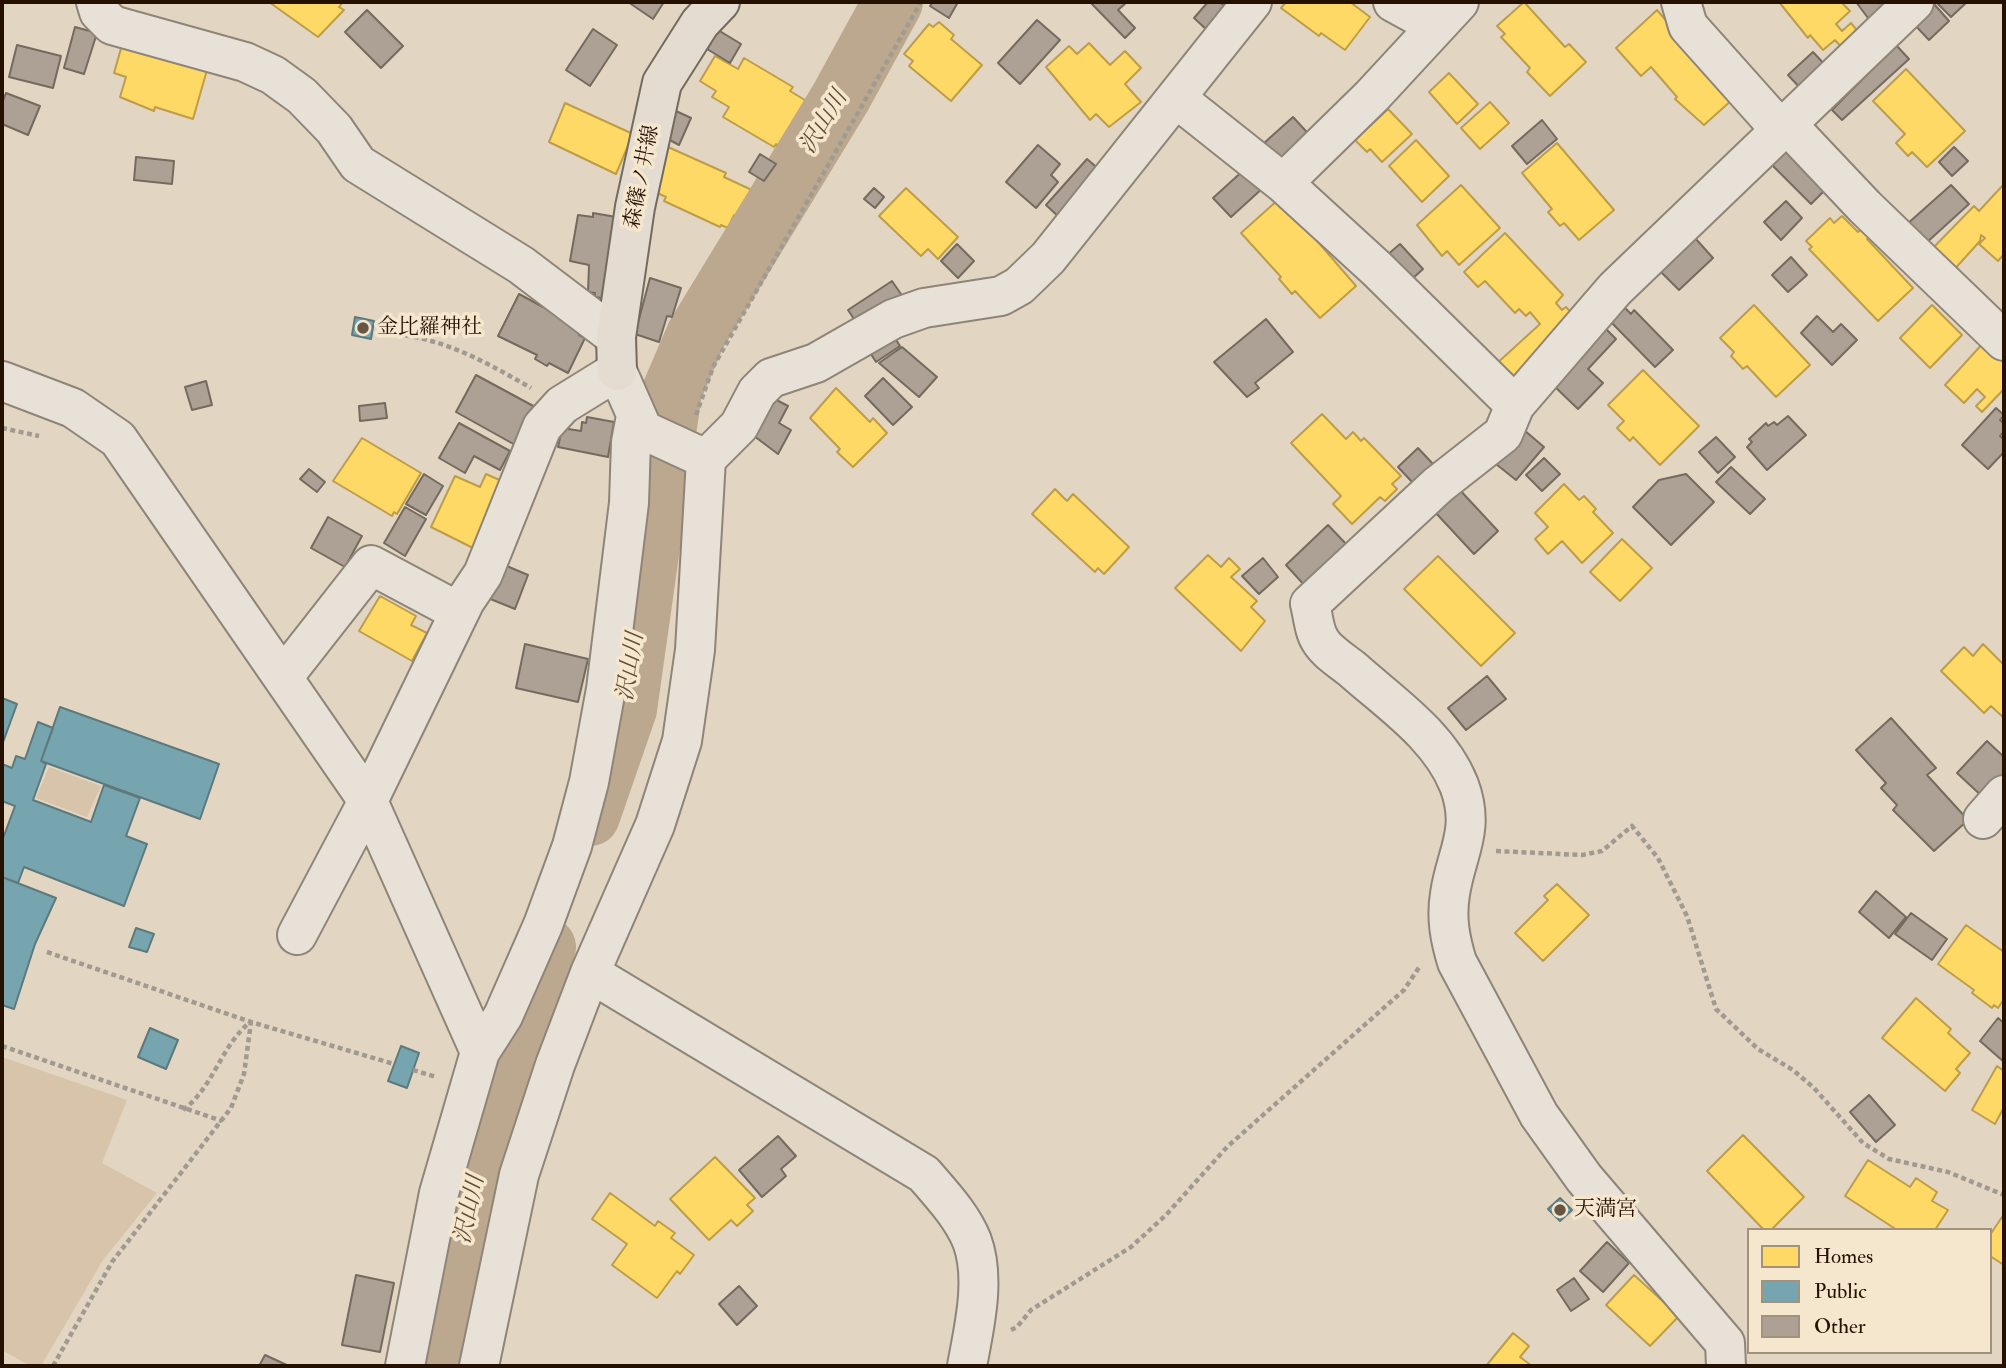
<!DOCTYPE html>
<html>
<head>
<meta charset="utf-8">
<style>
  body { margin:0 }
  #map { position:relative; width:2006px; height:1368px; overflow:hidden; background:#e2d5c2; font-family:"IM FELL Double Pica",serif }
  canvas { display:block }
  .frame { position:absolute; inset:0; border:4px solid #261101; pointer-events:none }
  .legend { position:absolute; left:1747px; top:1228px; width:245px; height:126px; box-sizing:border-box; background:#f5e6ce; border:2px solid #a2917c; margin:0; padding:9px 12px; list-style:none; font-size:21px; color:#261101 }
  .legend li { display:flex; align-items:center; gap:14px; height:35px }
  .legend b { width:35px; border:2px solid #a2917c }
</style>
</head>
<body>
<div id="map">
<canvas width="2006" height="1368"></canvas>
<div class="frame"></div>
<ul class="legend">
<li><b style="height:19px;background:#ffd966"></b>Homes</li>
<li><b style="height:19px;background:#76a5af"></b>Public</li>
<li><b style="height:19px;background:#aca194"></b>Other</li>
</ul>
</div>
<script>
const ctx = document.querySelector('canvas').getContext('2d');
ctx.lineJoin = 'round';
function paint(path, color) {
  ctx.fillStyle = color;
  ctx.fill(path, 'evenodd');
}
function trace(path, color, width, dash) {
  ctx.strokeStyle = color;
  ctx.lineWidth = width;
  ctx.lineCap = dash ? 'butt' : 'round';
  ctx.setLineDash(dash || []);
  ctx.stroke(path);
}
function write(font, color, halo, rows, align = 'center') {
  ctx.font = font + ' "IM FELL Double Pica","Noto Serif JP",serif';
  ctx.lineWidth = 7;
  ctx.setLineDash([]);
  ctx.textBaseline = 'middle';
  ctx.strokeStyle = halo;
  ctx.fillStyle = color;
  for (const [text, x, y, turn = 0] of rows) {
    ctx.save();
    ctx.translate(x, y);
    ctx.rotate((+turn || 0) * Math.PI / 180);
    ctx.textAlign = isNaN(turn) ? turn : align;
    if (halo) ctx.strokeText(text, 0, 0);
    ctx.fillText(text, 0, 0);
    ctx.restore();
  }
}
const green = new Path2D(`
  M49,767l52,19 -14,31 -51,-19z
  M2,1057l125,43 -25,63 55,30 -54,67 -62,106h-11l-28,-16z`);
const homes = new Path2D(`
  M269,2h74l-4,5 5,3 -26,27z
  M1286,2h64l20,15 -25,33 -24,-17 -2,3 -38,-28z
  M1524,2l41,45 4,-3 17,18 -36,34 -23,-24 3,-4 -29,-31 4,-3 -8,-8z
  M1779,2h62l9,9 -14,13 6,7 9,-8 9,11 -17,15 -8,-9 -12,10 -13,-15 -2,3z
  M1657,10l76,89 -29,26 -29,-26 2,-2 -26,-30 -10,9 -25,-28z
  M939,22l15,13 -3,4 31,26 -31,36 -42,-35 4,-5 -9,-7 25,-30 4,3z
  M1089,43l21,22 15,-14 16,17 -16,16 16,18 -32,25 -13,-13 -6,6 -44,-53 23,-21 8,8z
  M122,45l85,25 -14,49 -38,-12 -1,4 -34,-14 6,-20 -12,-4z
  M715,56l23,13 6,-11 49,29 -3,4 18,11 -27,45 -5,-3 -2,3 -51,-30 6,-10 -17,-10 4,-6 -16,-10z
  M1906,69l59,62 -38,36 -15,-15 -4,4 -12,-13 9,-9 -32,-33z
  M1449,73l29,31 -21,20 -28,-32z
  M1490,102l19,21 -29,26 -19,-21z
  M565,103l68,31 -17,40 -67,-32z
  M1388,109l24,25 -30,28 -12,-13 -3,3 -12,-12z
  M1416,140l33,36 -27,26 -33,-36z
  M1557,143l57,67 -35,30 -15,-17 -4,3 -12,-14 4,-3 -30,-36z
  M668,147l58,26 -2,4 30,14 -12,28 -8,-4 -6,13 -7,-3 -1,2 -56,-26 2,-4 -13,-6z
  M2004,184v70l-6,7 -19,-17 6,-6 -4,-3 -1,6 -28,31 -23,-20 45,-46 5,5z
  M1461,185l39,43 -41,37 -12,-14 -5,5 -25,-31z
  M906,188l52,49 -20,22 -10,-10 -7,7 -42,-40z
  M1280,198l76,88 -36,32 -25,-27 -3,3 -13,-15 2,-2 -40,-44z
  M1842,216l16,16 6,-5 8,8 -5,4 46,49 -35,33 -69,-72 3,-2 -6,-6 24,-23 4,5z
  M1505,233l58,62 -7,8 6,7 4,-3 9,10 -64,68 -17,-19 46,-42 -10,-12 -4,4 -7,-7 -4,4 -30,-32 -7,6 -14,-15z
  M1754,305l56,60 -34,32 -29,-31 -4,3 -12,-13 3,-4 -14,-14z
  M1932,305l30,30 -32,33 -30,-30z
  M1985,341l19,17v31l-22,23 -6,-6 9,-9 -8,-8 -13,14 -19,-18z
  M1643,370l56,56 -39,39 -27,-28 -3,4 -13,-13 7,-7 -16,-16z
  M836,388l34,34 3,-4 14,15 -34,34 -16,-15 3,-3 -30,-31z
  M1322,414l24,25 7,-7 8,9 3,-3 37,38 -9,8 5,5 -12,12 -5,-4 -28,27 -19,-20 8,-8 -50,-53z
  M362,438l59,35 -24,41 -3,-2 -2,4 -59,-35z
  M486,474l18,8 -29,67 -44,-22 24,-51 25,11z
  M1564,484l15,16 5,-4 12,13 -3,3 20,21 -31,30 -20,-22 -14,13 -13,-15 13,-12 -13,-14z
  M1055,489l12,12 6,-7 56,53 -25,27 -6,-6 -3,4 -63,-58z
  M1622,539l30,29 -32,33 -30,-29z
  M1208,555l13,12 8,-9 11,11 -9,8 26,24 -6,6 14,14 -24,30 -66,-63z
  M1438,556l77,77 -34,33 -77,-77z
  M380,596l36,20 -5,9 16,8 -15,28 -53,-30z
  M1983,644l21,21v53l-13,-12 -7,7 -43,-42 23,-24 9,9z
  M1557,884l32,31 -46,46 -28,-28 33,-33 -4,-4z
  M1966,925l38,27v47l-6,9 -4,-3 -2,3 -20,-15 2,-3 -36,-26z
  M1916,998l35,31 -3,4 22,20 -14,16 4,4 -15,18 -63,-53z
  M1997,1066l7,5v36l-9,17 -23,-14z
  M1743,1135l61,62 -33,33h-7l-57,-59z
  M715,1157l40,41 -8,7 6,6 -16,15 -6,-6 -22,20 -39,-41z
  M1868,1160l42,27 6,-9 21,14 -5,9 16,9 -13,20h-38l-52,-34z
  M610,1193l45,33 3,-5 17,12 -4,5 23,17 -14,19 -3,-3 -20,27 -45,-33 15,-21 -35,-25z
  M2004,1214v51l-14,-9v-21z
  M1634,1275l45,41 -29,30 -44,-41z
  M1513,1333l16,13 -9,11 12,9h-46z`);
const public = new Path2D(`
  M355,317l19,4 -3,18 -19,-4z
  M2,698l15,6 -15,41z
  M60,707l159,57 -19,55 -159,-58z
  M38,722l15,6 -12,33 5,3 -13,36 58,22 13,-37 36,13 -14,38 21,8 -23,62 -100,-39 -6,16 -16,-6v-36l13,-35 -13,-5v-37l10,4 4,-12 9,3z
  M2,877l54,21 -21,46 -21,65 -12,-4z
  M136,928l18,6 -7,18 -18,-5z
  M150,1028l28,12 -12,29 -28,-12z
  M401,1046l18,7 -12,35 -19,-7z
  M1560,1198l12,12 -12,11 -12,-12z`);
const river = new Path2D(`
  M590,816l37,-107 45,-318 24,-56 145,-238 52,-95
  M439,1366c26,-144 60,-280 107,-419`);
const building = new Path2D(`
  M628,2h36l-11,17z
  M933,2h25l-9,16 -19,-12z
  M1090,2h37l-9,8 17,18 -10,10z
  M1208,2h12l8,7 -20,22 -14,-13z
  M1856,2h33l-18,20z
  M1936,2h31l-16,15z
  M1934,4l15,17 -20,19 -16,-17z
  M367,10l36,36 -22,22 -36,-36z
  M1037,20l23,20 -40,44 -22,-21z
  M75,27l22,6 -13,41 -20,-6z
  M593,29l24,16 -27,41 -24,-16z
  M718,30l23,14 -11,19 -23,-14z
  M17,45l44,11 -8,32 -44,-11z
  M1896,45l13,14 -67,61 -10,-10z
  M1813,52l14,15 -25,23 -14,-15z
  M6,93l34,13 -12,29 -26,-11v-21z
  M676,111l15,7 -12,27 -15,-8z
  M1293,117l22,24 -30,27 -22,-24z
  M1542,120l15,19 -30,25 -15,-18z
  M1038,145l22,19 -9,11 7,7 -22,26 -30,-26z
  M1789,146l39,41 -17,17 -40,-40z
  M1954,147l14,14 -16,15 -13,-14z
  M760,154l16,10 -12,17 -15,-9z
  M136,157l38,4 -2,23 -38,-4z
  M1087,159l14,12 -41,47 -14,-13z
  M1246,168l18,19 -33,30 -18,-19z
  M1951,185l18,19 -45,41 -18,-20z
  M874,188l10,9 -9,11 -11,-9z
  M1786,201l16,17 -21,22 -17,-18z
  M593,213l29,5 -13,81 -14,-2v-4l-7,-1 1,-27 -19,-4 8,-46 15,2z
  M1695,238l18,20 -34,32 -19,-19z
  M957,244l17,17 -16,17 -17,-17z
  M1400,244l23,25 -13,12 -24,-25z
  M1791,257l16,18 -19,17 -16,-17z
  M650,278l31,10 -9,29 -5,-1 -8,26 -24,-8z
  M892,281l11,16 -45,28 -10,-15z
  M519,294l24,13 2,-3 38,23 -4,8 6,3 -17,35 -19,-10 -2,3 -12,-7 2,-4 -39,-19z
  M1623,306l8,8 3,-4 39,40 -18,17 -46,-47z
  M1817,316l16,16 8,-8 16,16 -25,25 -31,-32z
  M1266,319l27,33 -38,31 4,5 -12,9 -33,-35z
  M1604,327l12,12 -28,30 15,14 -25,26 -26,-25z
  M891,332l9,14 -24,16 -9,-14z
  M902,347l35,30 -18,20 -40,-34z
  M476,375l61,33 -20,38 -61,-34z
  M883,378l29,29 -19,18 -28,-29z
  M206,381l6,24 -20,5 -7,-23z
  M769,396l19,10 -9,17 12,7 -13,24 -28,-21z
  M385,403l2,15 -27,3 -1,-15z
  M1996,408l8,7 -4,5 4,4v7l-4,5 4,4v12l-16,17 -26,-24z
  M1788,416l18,19 -39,35 -20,-23 5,-5 -3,-3 17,-16 2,3 6,-4 3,3z
  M587,417l27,5 -6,35 -50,-10 4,-19 19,3 1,-9 4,1z
  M459,423l51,28 -10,19 -26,-14 -9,17 -26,-15z
  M1524,430l20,17 -28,33 -20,-16z
  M1716,437l19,20 -17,16 -19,-21z
  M1418,448l15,16 -20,19 -15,-16z
  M1544,458l16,16 -18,17 -16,-16z
  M1731,467l34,32 -15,15 -34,-32z
  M309,469l16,13 -8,10 -17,-13z
  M424,474l19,12 -17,29 -20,-11z
  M1686,474l28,28 -43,43 -38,-38 26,-27z
  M1458,488l40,43 -24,23 -40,-43z
  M405,507l21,12 -21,37 -21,-13z
  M328,517l34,19 -17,31 -34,-19z
  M1328,525l20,21 -42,41 -20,-22z
  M1263,558l15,19 -19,17 -17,-18z
  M502,564l26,11 -13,34 -27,-11z
  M525,644l63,15 -10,43 -62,-14z
  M1487,676l19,23 -40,31 -18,-22z
  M1891,718l45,50 -9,7 41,45 -34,31 -41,-41 4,-5 -16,-17 5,-5 -30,-33z
  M1987,741l17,16v21l-19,21 -28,-26z
  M1876,891l30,26 -17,21 -30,-26z
  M1911,913l36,26 -15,21 -37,-26z
  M1998,1018l6,5v39l-24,-21z
  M1869,1095l26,30 -19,17 -26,-30z
  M778,1136l18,20 -15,13 5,7 -24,21 -23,-27z
  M1607,1242l22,21 -26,29 -23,-21z
  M356,1275l38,8 -14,69 -38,-7z
  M1574,1278l15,21 -18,12 -14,-21z
  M739,1286l18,20 -20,19 -18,-21z
  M265,1355l24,11h-30z`);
const path = new Path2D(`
  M380,332c61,5 99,26 151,56
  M696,415l17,-48 208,-365
  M2,428l37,8
  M1496,851l86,4 20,-4 30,-25 26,32 29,58 29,93 42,40 35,21 21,18 49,55 26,16 59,13 56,23
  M47,952l204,70 143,42
  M2,1046l220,75
  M413,1070l23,7
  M183,1110c30,-22 38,-64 67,-88
  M1011,1330l6,-3 14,-17 100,-63 35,-32 61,-68 177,-157 16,-24
  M53,1366l59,-104 119,-154 13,-34 7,-52`);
const minor = new Path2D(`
  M96,2l3,10 13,13 133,37 28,13 29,21 32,33 24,35 163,101 95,72
  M1393,2l42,23
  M1459,2l-87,94 -89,87 94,86 138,136
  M1681,2l7,24 83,93 24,14 70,74 139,134
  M1176,98l107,85
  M2,381l71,27 45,31 250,362 112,251
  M284,676l87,-111 88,47
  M1983,819l21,-24
  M297,935l71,-134 97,-200 18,-27 59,-147 20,-22 55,-34 26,59 63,29
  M590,973l334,201c18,21 38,42 48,67 14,38 2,87 -5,125
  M405,1366l34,-173 41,-141 23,-36 40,-91 29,-79 17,-64 17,-93 23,-186 2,-61 5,-26
  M479,1366l40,-191 36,-110 35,-92 65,-148 27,-84 13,-91 11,-191 33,-33 18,-34 14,-14 45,-15 77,-44 31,-11 77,-12 18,-10 29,-28 204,-256
  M1726,1366l-1,-23 -141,-165 -45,-63 -82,-153c-7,-23 -11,-44 -7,-68 6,-41 26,-64 9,-109 -20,-50 -69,-82 -107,-116 -10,-8 -26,-18 -32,-29 -6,-9 -7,-25 -10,-36l128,-119 65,-51 12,-29 100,-116 299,-287`);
const major = new Path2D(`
  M617,371l-1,-34 19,-130 27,-124 38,-60 20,-21`);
const markers = [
  [363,328,7,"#685645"],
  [1560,1210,7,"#685645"]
];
const streetNames = [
  ["森篠ノ井線",643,177,-79]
];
const poiNames = [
  ["金比羅神社",377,328],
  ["天満宮",1574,1210]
];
const waterNames = [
  ["沢山川",825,123,-59],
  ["沢山川",632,667,-81],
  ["沢山川",471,1210,-78]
];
paint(green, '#d7c4aa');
paint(homes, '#ffd966');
trace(homes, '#be9d48', 2);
paint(public, '#76a5af');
trace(public, '#5e797b', 2);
trace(river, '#bca88e', 60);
paint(building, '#aca194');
trace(building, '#746a5e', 2);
trace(minor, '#8e8578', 42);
trace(major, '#746a5e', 42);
trace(path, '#a19a91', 4.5, [5, 3.5]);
trace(minor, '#e7e1d7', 38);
trace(major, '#e4dcd0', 38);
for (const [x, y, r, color] of markers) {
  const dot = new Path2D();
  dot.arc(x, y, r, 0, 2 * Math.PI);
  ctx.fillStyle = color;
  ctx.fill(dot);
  trace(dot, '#f5e6ce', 2.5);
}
write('21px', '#261101', '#f5e6ce', streetNames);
write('21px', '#261101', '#f5e6ce', poiNames, 'left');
write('italic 23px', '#624c36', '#f5e6ce', waterNames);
</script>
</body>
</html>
